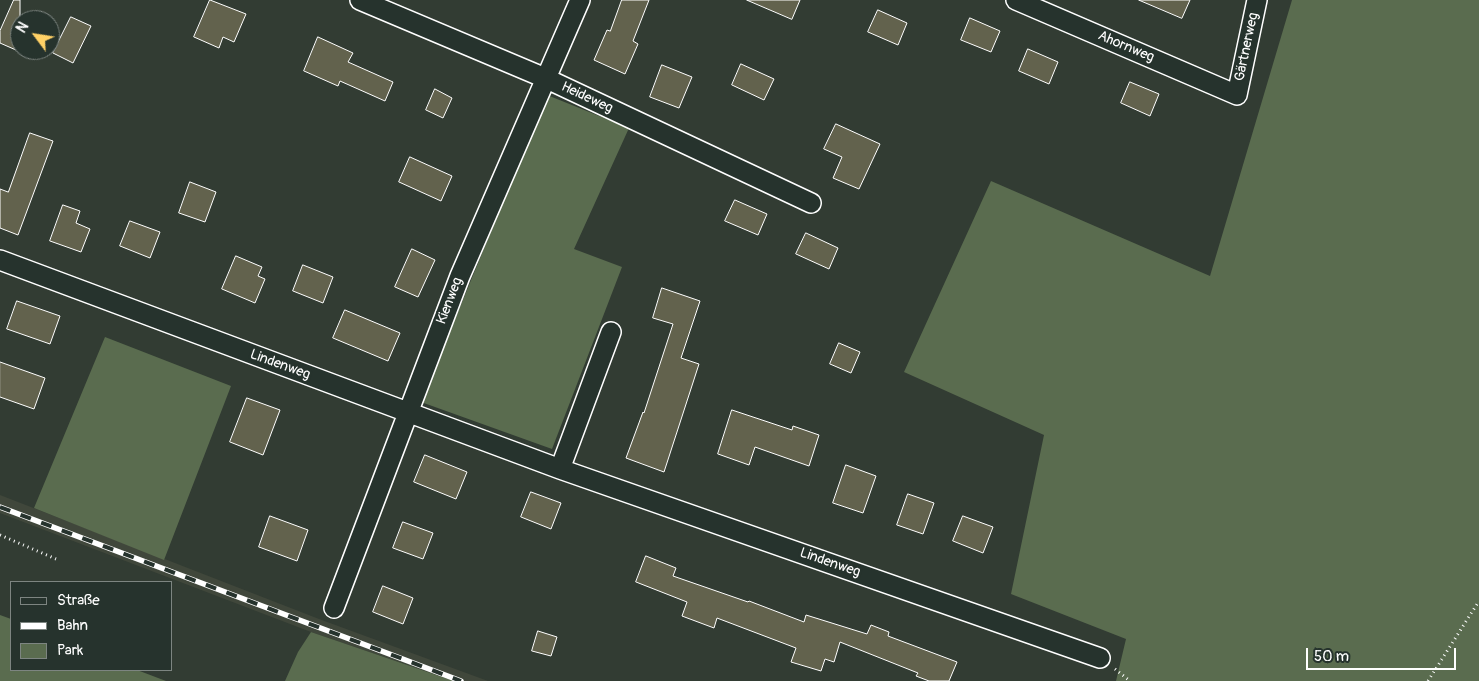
<!DOCTYPE html>
<html>
<head>
<meta charset="utf-8">
<style>
  body { margin:0 }
  #map { position:relative; width:1479px; height:681px; overflow:hidden; background:#323c33; font-family:Pangolin,sans-serif }
  canvas { display:block }
  .legend { position:absolute; left:10px; top:581px; width:162px; height:90px; box-sizing:border-box; background:#26332d; border:1px solid #7d8581; margin:0; padding:6px 9px; list-style:none; font-size:15px; color:#fff }
  .legend li { display:flex; align-items:center; gap:10px; height:25px }
  .legend b { width:25px; border:1px solid #7d8581 }
  .north { position:absolute; left:10px; top:10px; width:50px; height:50px; box-sizing:border-box; background:#26332d; border:1px solid #7d8581; border-radius:50%; rotate:301deg; font-size:14px; font-weight:700; line-height:20px; text-align:center; color:#fff }
  .north::after { content:''; display:block; margin:auto; width:18px; height:22px; background:#ffd166; clip-path:polygon(50% 0,100% 100%,50% 72%,0 100%) }
  .scale { position:absolute; left:1306px; top:648px; width:150px; height:22px; box-sizing:border-box; border:2px solid #fff; border-top:0; padding-left:6px; font-size:15px; line-height:18px; white-space:nowrap; color:#fff; -webkit-text-stroke:4px #26332d; paint-order:stroke }
</style>
</head>
<body>
<div id="map">
<canvas width="1479" height="681"></canvas>
<ul class="legend">
<li><b style="height:6px;background:#26332d"></b>Straße</li>
<li><b style="height:6px;background:#fff"></b>Bahn</li>
<li><b style="height:14px;background:#5a6c4f"></b>Park</li>
</ul>
<div class="north">N</div>
<div class="scale">50 m</div>
</div>
<script>
const ctx = document.querySelector('canvas').getContext('2d');
ctx.lineJoin = 'round';
function paint(path, color) {
  ctx.fillStyle = color;
  ctx.fill(path, 'evenodd');
}
function trace(path, color, width, dash) {
  ctx.strokeStyle = color;
  ctx.lineWidth = width;
  ctx.lineCap = dash ? 'butt' : 'round';
  ctx.setLineDash(dash || []);
  ctx.stroke(path);
}
function write(font, color, halo, rows, align = 'center') {
  ctx.font = font + ' Pangolin,sans-serif';
  ctx.lineWidth = 4.5;
  ctx.setLineDash([]);
  ctx.textBaseline = 'middle';
  ctx.strokeStyle = halo;
  ctx.fillStyle = color;
  for (const [text, x, y, turn = 0] of rows) {
    ctx.save();
    ctx.translate(x, y);
    ctx.rotate((+turn || 0) * Math.PI / 180);
    ctx.textAlign = isNaN(turn) ? turn : align;
    if (halo) ctx.strokeText(text, 0, 0);
    ctx.fillText(text, 0, 0);
    ctx.restore();
  }
}
const built = new Path2D(`
  M0,495l319,124 169,62h-34l-143,-49 -311,-119z`);
const green = new Path2D(`
  M1292,0h187v681h-363l10,-42 -115,-45 33,-159 -140,-63 87,-191 219,95z
  M547,95l82,33 -55,121 48,18 -70,182 -131,-47z
  M105,337l126,49 -67,174 -130,-52z
  M0,615l11,4v51h126l29,11h-166z
  M311,632l143,49h-169l13,-29z`);
const building = new Path2D(`
  M14,0h6v40l-4,10 -16,-7v-12z
  M210,0l36,14 -12,28 -11,-5 -4,11 -25,-11z
  M622,0h27l-16,41 5,3 -13,30 -31,-14 13,-30 3,1z
  M747,0h53l-8,19z
  M1139,0h51l-8,18z
  M878,10l29,13 -9,22 -30,-13z
  M71,17l20,9 -18,37 -20,-10z
  M970,18l30,13 -9,21 -30,-12z
  M318,37l35,16 -5,9 45,20 -8,19 -45,-20 -2,5 -34,-15z
  M1028,49l30,13 -9,22 -30,-13z
  M741,64l33,15 -10,21 -32,-15z
  M662,65l30,12 -13,31 -29,-11z
  M1130,82l29,12 -9,22 -29,-13z
  M435,89l17,9 -9,20 -17,-8z
  M836,124l44,20 -21,45 -26,-11 9,-21 -18,-8z
  M30,133l23,8 -35,94 -18,-7v-39l8,3z
  M410,157l42,19 -11,25 -42,-19z
  M190,182l26,10 -11,30 -26,-9z
  M735,200l32,14 -9,21 -33,-14z
  M63,205l17,6 -4,12 14,6 -9,23 -31,-11z
  M130,221l30,11 -10,26 -30,-12z
  M806,233l32,15 -9,21 -33,-15z
  M412,249l23,11 -17,37 -23,-10z
  M236,256l26,11 -4,9 7,3 -10,24 -33,-14z
  M303,265l30,12 -10,26 -30,-12z
  M662,288l38,13 -19,57 18,6 -35,108 -38,-14 17,-46 1,1 29,-89 -20,-6z
  M17,301l43,15 -10,28 -43,-15z
  M345,310l55,23 -12,28 -55,-23z
  M839,343l21,9 -9,21 -21,-9z
  M0,362l45,16 -11,31 -34,-12z
  M247,398l33,12 -17,45 -33,-13z
  M732,410l60,20 1,-4 26,9 -10,31 -54,-19 -6,18 -31,-11z
  M425,455l42,17 -11,27 -42,-17z
  M846,465l30,11 -13,37 -30,-10z
  M531,492l30,11 -10,26 -30,-12z
  M908,494l26,9 -11,31 -26,-9z
  M270,516l38,14 -11,31 -38,-14z
  M963,516l30,11 -10,26 -30,-12z
  M403,522l30,11 -10,26 -30,-11z
  M646,556l30,12 -3,8 75,26 1,-1 55,21 2,-7 61,19 4,-9 18,7 -1,4 69,26 -8,19h-20l-13,-5 2,-3 -78,-31 -6,20 -9,-3 -4,12 -30,-9 5,-14 -79,-30 -3,10 -32,-12 5,-14 -51,-20z
  M383,586l30,12 -10,26 -30,-12z
  M538,631l19,6 -6,19 -19,-5z`);
const path = new Path2D(`
  M0,535l56,24
  M1115,669l15,12
  M1428,681l51,-80`);
const street = new Path2D(`
  M360,0l185,78 266,125
  M1016,0l221,95 20,-95
  M0,260l560,209 540,189
  M560,469l51,-137
  M334,608l126,-332 120,-276`);
const rail = new Path2D(`
  M0,507l461,174`);
const streetNames = [
  ["Ahornweg",1126,47,23],
  ["Gärtnerweg",1247,47,-78],
  ["Heideweg",587,98,25],
  ["Kienweg",450,301,-69],
  ["Lindenweg",280,365,20],
  ["Lindenweg",830,563,19]
];
paint(built, '#40473b');
paint(green, '#5a6c4f');
paint(building, '#62624d');
trace(building, '#fff', 1);
trace(street, '#fff', 22);
trace(path, '#fff', 3, [1, 4]);
trace(street, '#26332d', 19);
trace(rail, '#fff', 5.5);
trace(rail, '#26332d', 4, [11]);
write('14px', '#fff', '#26332d', streetNames);
</script>
</body>
</html>
